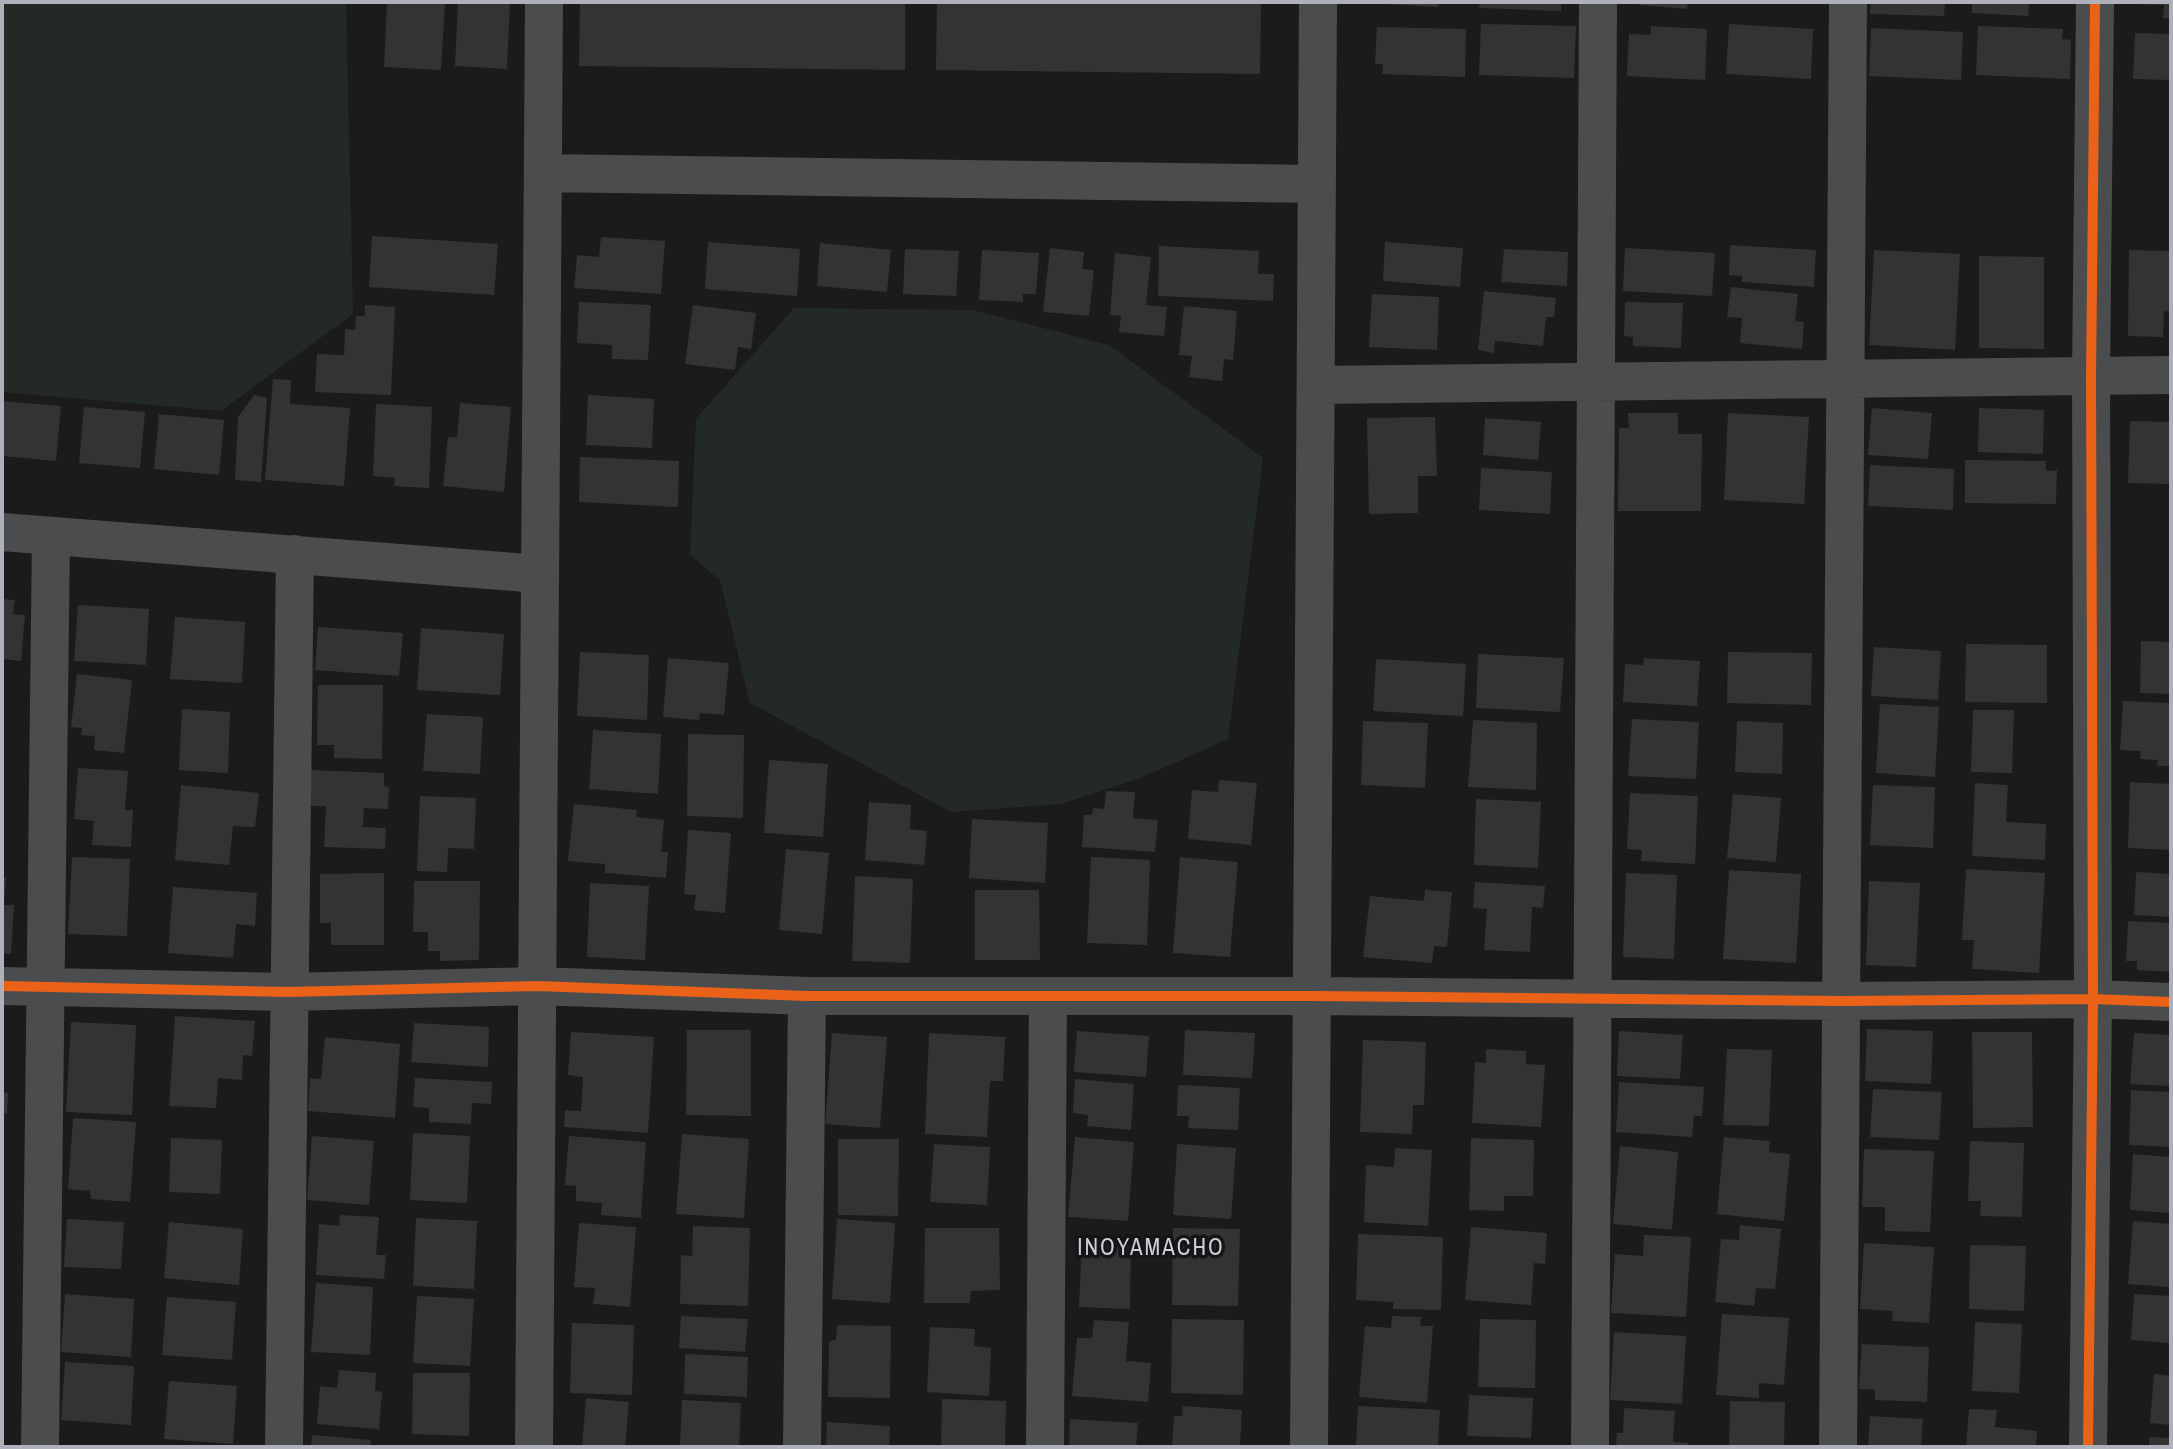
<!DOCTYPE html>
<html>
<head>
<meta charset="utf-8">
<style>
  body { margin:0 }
  #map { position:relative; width:2173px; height:1449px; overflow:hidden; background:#1b1b1b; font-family:"Archivo Narrow",sans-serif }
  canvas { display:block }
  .frame { position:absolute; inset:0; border:4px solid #aeb0ba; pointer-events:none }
</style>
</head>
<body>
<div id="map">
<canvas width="2173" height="1449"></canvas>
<div class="frame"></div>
</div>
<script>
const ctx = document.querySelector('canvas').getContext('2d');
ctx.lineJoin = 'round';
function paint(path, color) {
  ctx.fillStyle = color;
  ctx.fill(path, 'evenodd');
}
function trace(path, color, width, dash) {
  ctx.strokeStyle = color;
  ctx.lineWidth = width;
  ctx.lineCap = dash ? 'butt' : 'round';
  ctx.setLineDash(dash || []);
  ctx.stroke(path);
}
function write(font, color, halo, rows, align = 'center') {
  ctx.font = font + ' "Archivo Narrow",sans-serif';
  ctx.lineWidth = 7;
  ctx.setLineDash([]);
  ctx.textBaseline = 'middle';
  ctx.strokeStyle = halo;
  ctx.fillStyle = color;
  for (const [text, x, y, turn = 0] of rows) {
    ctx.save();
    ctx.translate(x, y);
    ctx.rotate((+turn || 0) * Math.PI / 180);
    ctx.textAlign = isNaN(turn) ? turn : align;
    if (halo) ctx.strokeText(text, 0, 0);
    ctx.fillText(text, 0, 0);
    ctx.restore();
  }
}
const green = new Path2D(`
  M2,2h344l7,312 -132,97 -219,-19z
  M794,308l179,2 136,35 154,113 -35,281 -90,40 -77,25 -110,8 -201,-109 -30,-123 -30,-25 6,-136z`);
const building = new Path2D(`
  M387,2h58l-4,68 -57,-3z
  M458,2h52l-3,67 -52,-3z
  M580,2h325v68l-326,-4z
  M937,2h324l-1,72 -324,-4z
  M1383,2h56l-1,5 -55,-3z
  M1480,2h81v9l-82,-3z
  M1639,2h49l-1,7 -48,-4z
  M1871,2h74l-1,14 -74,-2z
  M1972,2h57l-1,14 -56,-3z
  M2134,2h37v16h-8l1,-13 -30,-1z
  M1481,24l95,2 -2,52 -95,-3z
  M1729,24l84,5 -2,50 -85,-5z
  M1651,26l56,3 -2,51 -78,-4 2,-42 22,1z
  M1978,26l85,3 -1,10 9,1 -1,39 -94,-4z
  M1377,27l89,2 -1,48 -83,-3 1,-10h-8z
  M1871,28l92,4 -2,48 -92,-4z
  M2135,33l36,1v46l-38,-1z
  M372,236l126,8 -4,51 -125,-8z
  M601,237l64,4 -4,53 -87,-6 3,-33 22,2z
  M708,242l92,7 -3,47 -92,-7z
  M1385,242l78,6 -3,39 -77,-6z
  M820,243l71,7 -4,42 -70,-6z
  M1730,245l86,5 -2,37 -72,-5v-6l-13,-1z
  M1159,246l100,5 -1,23h16l-1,27 -115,-5z
  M1050,248l34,4 -2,17 12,1 -5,46 -46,-4z
  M1625,248l90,5 -3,43 -89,-5z
  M905,249l54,2 -3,45 -53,-2z
  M1504,249l64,3 -1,34 -66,-4z
  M982,250l57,3 -3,41h-13v8l-44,-2z
  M1874,250l86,4 -5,96 -86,-5z
  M2129,250l42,1v61l-7,-1 -1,26 -35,-1z
  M1115,253l36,4 -5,48 21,2 -3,29 -45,-4 2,-16 -11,-1z
  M1979,256l65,1v92l-65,-1z
  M1731,287l67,7 -3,27 9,1 -2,27 -62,-6 2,-25 -15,-1z
  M1484,291l72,7 -2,19h-8l-3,29 -48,-5 -1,12 -16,-3z
  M1372,294l67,3 -2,53 -68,-3z
  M579,302l72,3 -3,55 -36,-1v-14l-35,-2z
  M1625,302l58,1 -2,45 -48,-2v-9l-9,-1z
  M365,305l30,2 -4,88 -76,-3 2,-38 27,1 1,-26 10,1 1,-14h9z
  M693,305l63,8 -5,36 -13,-2 -3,23 -50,-6z
  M1184,306l53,5 -4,49 -9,-1 -2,22 -33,-4 3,-21 -13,-1z
  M273,379l18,1 -1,24 60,4 -6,78 -79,-6z
  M254,395l13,3 -6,84 -26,-2 3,-63z
  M588,395l66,4 -2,49 -66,-3z
  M2,401l59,5 -5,55 -54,-5z
  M460,403l51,4 -7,85 -61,-6 5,-49 9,1z
  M376,404l56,3 -3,81 -35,-2 1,-8 -22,-2z
  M84,407l61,5 -5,56 -61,-5z
  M1872,408l60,5 -4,46 -60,-4z
  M1979,408l65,2 -1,44 -65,-2z
  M1628,413h50v21h24l-1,77h-83l1,-83h10z
  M1728,413l81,4 -5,87 -80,-4z
  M159,414l65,6 -5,55 -65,-6z
  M1435,417l2,59h-19v37l-49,1 -2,-96z
  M1485,418l56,4 -3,38 -55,-5z
  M2130,421l41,1v62l-43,-1z
  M580,457l99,4 -1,46 -99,-5z
  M1965,460l81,1v10l11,-1 -1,34 -91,-1z
  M1870,465l84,4 -1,41 -85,-4z
  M1481,468l71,4 -2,42 -71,-4z
  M2,599l13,1 -2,14 12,1 -4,46 -19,-2z
  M78,605l71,4 -3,56 -72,-4z
  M175,617l70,5 -3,61 -72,-4z
  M318,627l85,6 -4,43 -84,-6z
  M421,628l83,6 -4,61 -83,-5z
  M2141,641l30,1v52l-31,-1z
  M1966,644l81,1v58l-82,-1z
  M1874,647l67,4 -3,49 -67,-4z
  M580,652l69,3 -2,65 -70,-4z
  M1728,652l84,1 -1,52 -84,-2z
  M1478,654l86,4 -4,54 -84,-4z
  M668,658l61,5 -5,52 -24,-2 -1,7 -36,-3z
  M1644,658l56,3 -3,45 -74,-4 2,-38 18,1z
  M1376,659l90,5 -3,52 -90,-5z
  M77,674l55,6 -8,73 -30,-3 1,-14 -14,-1 1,-7 -11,-1z
  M318,685h65l-1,74 -48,-1v-13h-17z
  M2123,701l48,2v63h-14l1,-6 -18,-1 1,-8 -21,-1z
  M1880,704l59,3 -4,70 -59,-4z
  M182,709l48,3 -2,61 -49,-3z
  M1973,710h41l-2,63 -41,-1z
  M427,714l56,3 -3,57 -57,-3z
  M1632,719l67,3 -3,57 -68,-3z
  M1473,720l64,3 -1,67 -68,-3z
  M1363,721l65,2 -3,65 -64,-3z
  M1737,721l46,2 -1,51 -47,-2z
  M593,730l68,4 -3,60 -69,-5z
  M688,734l56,1 -1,83 -56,-2z
  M769,760l59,4 -5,73 -59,-4z
  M78,768l50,3 -3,39h8l-2,37 -39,-2 2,-24 -20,-2z
  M311,770l73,3v13l5,1 -1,22 -24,-1 -1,19 23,1 -1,21 -61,-2 2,-41h-16z
  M1219,780l38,3 -6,62 -63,-6 4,-49 26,2z
  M2130,782l41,2v66l-43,-2z
  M1975,783l33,2 -2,37 40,2 -1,36 -73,-4z
  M181,785l78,8 -4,34 -22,-1 -4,39 -54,-5z
  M1873,785l62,2 -2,61 -63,-3z
  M1106,791l29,1 -2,26 25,2 -3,32 -73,-5 2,-32h8l1,-7 11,1z
  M1630,793l68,3 -3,68 -54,-3 1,-11 -15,-1z
  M1733,794l48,4 -5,64 -49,-4z
  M420,796l56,2 -2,51 -26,-1 -1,24 -30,-1z
  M1476,799l65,3 -3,66 -64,-3z
  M869,802l42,3 -1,24 17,2 -3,34 -59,-5z
  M574,804l63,6 -1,7 28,3 -3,32h7l-2,26 -61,-5v-9l-37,-3z
  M972,819l76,4 -3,60 -76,-5z
  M688,830l43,3 -6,80 -31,-3 2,-15 -12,-1z
  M786,849l43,4 -7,81 -43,-4z
  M72,857l58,2 -3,77 -59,-2z
  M1091,857l59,3 -3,85 -60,-2z
  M1180,857l58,5 -8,95 -57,-4z
  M1966,869l79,4 -6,100 -67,-4 2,-29h-12z
  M1729,870l72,4 -5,89 -73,-4z
  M2136,872l35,2v43l-37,-2z
  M384,873v72h-53v-22h-11v-49z
  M1626,873l51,2 -3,84 -51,-2z
  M855,876l58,3 -3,84 -58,-2z
  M2,878h4l-2,27h10l-3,49 -9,-1z
  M414,881h66l-1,79 -39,1v-10h-12v-19h-15z
  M1869,881l51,2 -4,84 -50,-2z
  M1475,882l70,4 -2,22 -11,-1 -2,45 -46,-2 3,-41 -14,-1z
  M590,883l59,3 -4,74 -58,-3z
  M173,887l84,6 -2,33 -19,-2 -3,34 -65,-5z
  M975,890h64l1,70h-65z
  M1425,890l27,2 -5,55 -13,-1 -2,17 -69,-6 7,-61 54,5z
  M2128,921l43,2v49l-34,-2v-9h-11z
  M175,1016l80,5 -3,35 -9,-1 -1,25 -24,-2 -2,30 -47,-2z
  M71,1022l65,3 -4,90 -66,-3z
  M414,1023l75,4 -1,40 -77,-5z
  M1867,1029l66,2 -2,53 -66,-3z
  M687,1030h64v86l-65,-1z
  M1185,1030l70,3 -3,45 -69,-3z
  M1077,1031l72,5 -3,41 -72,-5z
  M1619,1031l64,4 -3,44 -63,-3z
  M571,1032l83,5 -6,96 -84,-6 1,-17 16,1 2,-34 -15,-2z
  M1972,1032h60l1,95 -60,1z
  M832,1033l55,4 -7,91 -55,-4z
  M929,1033l76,4 -2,44h-13l-3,56 -62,-3z
  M2134,1033l37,2v51l-41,-2z
  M325,1037l75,7 -5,74 -87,-7 2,-33 11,1z
  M1363,1040l63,2 -2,63h-11l-1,29 -52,-2z
  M1486,1049l40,2v13l19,1 -4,62 -69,-4 3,-61 11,1z
  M1727,1049l45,1 -3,76 -46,-1z
  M415,1078l77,4 -1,22 -19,-1 -1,21 -42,-2v-14l-16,-1z
  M1075,1079l59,5 -3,46 -44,-4 1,-11 -15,-2z
  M1619,1082l85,5 -2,29h-8l-2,21 -76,-5z
  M1178,1085l62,3 -2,42 -50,-2 1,-12h-12z
  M1873,1089l69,3 -3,48 -69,-3z
  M2131,1090l40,2v55l-42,-2z
  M2,1092l6,1 -1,21 -5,-1z
  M73,1118l63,4 -6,80 -39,-3 -1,-8 -22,-2z
  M413,1133l57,3 -3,67 -57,-3z
  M682,1134l67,5 -5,79 -68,-4z
  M312,1136l62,5 -5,64 -62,-5z
  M569,1136l77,6 -5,76 -40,-3 1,-12 -26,-2v-15l-11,-1z
  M1075,1137l59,5 -6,79 -60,-4z
  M1724,1137l46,4 -1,11 21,2 -6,67 -67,-7z
  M171,1138l51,2 -2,54 -51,-2z
  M1471,1138l63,2 -1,56h-29v15l-35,-1z
  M838,1139h61l-1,77 -60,-1z
  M1970,1141l54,2 -2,74 -42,-1 1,-15h-13z
  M934,1144l56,3 -3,58 -57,-3z
  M1177,1144l59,4 -5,71 -58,-4z
  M1620,1146l58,6 -6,78 -59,-6z
  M1395,1148l37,2 -4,76 -64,-4 2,-57 28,2z
  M1864,1149l70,2 -4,81 -45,-1v-24h-23z
  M2133,1154l38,3v56l-41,-3z
  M340,1215l39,2 -3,38h10l-2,24 -68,-4 3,-51 20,2z
  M416,1218l61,3 -3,68 -61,-3z
  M67,1219l57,3 -3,47 -57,-2z
  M837,1219l58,4 -5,80 -58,-4z
  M2133,1221l38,3v63l-43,-3z
  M169,1222l74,7 -4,56 -75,-7z
  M579,1223l57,4 -6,80 -37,-3 2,-16 -21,-1z
  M1740,1225l41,4 -6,60 -19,-1 -2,18 -39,-4 6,-63 18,1z
  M693,1226l57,2 -2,78 -68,-2 1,-49 11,1z
  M1471,1227l76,6 -2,31 -11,-1 -3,42 -66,-5z
  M925,1228h74l1,62 -29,1 -1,12h-46z
  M1173,1228l67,1 -2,77 -66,-1z
  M1358,1234l85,3 -2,73 -48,-1v-7l-37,-2z
  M1644,1235l47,2 -5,80 -75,-4 4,-59 28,2z
  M1082,1239l49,2 -1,68 -51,-2z
  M1864,1243l70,4 -5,76 -37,-2 1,-10 -33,-2z
  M1970,1245l56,1 -2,65 -55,-2z
  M316,1283l57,4 -3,68 -59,-3z
  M65,1294l69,5 -3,58 -70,-5z
  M2134,1294l37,2v47l-40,-3z
  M417,1296l57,3 -4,67 -57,-3z
  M167,1297l69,5 -4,58 -70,-5z
  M1722,1314l67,4 -5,67 -25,-2v15l-43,-3z
  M681,1316l67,3 -3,33 -66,-4z
  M1392,1316l29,1 -1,9h13l-6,77 -68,-6 6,-71 26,2z
  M1172,1319l72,1 -1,75 -72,-2z
  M1480,1319l56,1 -1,68 -57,-1z
  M1094,1320l35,2 -3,39 25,2 -3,39 -76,-6 5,-58h15z
  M1975,1322l47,2 -3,69 -47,-2z
  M572,1323l62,2 -2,70 -62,-2z
  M837,1325l54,1 -1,72 -62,-1 1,-56 7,-1z
  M930,1327l45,2 -1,17 17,2 -2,48 -62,-4z
  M1614,1332l72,4 -4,68 -72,-4z
  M1862,1344l67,3 -2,55 -52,-2v-10l-16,-1z
  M685,1354l63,3 -1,40 -63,-3z
  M65,1362l69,4 -3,59 -70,-5z
  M339,1370l37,3 -1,18 7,1 -3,37 -62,-5 3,-38 17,2z
  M413,1373h57l-1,63 -57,-2z
  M2154,1374l17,2v49l-21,-2z
  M169,1381l68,5 -4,58 -69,-5z
  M1469,1395l64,3 -2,40 -64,-2z
  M586,1398l43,4 -4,45h-43z
  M942,1399l64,2 -1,46h-64z
  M682,1400l59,3 -2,44h-59z
  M1730,1401l55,1 -1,45h-55z
  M1183,1406l59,4 -2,37h-68l2,-31h8z
  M1358,1406l82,4 -2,37h-82z
  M1624,1408l51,3 -2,31 15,1v4h-72l1,-14h6z
  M1969,1409l28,1 -2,17 42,4 -1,16h-70z
  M1870,1416l53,3 -2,28h-53z
  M1070,1419l68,4 -2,24h-67z
  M827,1422l63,4 -1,21h-63z
  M312,1435l59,5 -1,7h-59z
  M2149,1437l22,1v9h-22z`);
const minor = new Path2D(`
  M543,173l774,11
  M1316,385l855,-10
  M2,532l538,42
  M2,986l286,6 249,-6 270,10h506l529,5 251,-2 78,3
  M40,1447l11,-911
  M284,1447l11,-893
  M534,1447l10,-1445
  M802,1447l5,-451
  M1045,1447l3,-451
  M1309,1447l9,-1445
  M1590,1447l8,-1445
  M1838,1447l10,-1445
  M2088,1447l5,-448 -2,-623 4,-374`);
const cycleway = new Path2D(`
  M2,986l286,6 249,-6 270,10h506l529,5 251,-2 78,3
  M2088,1447l5,-448 -2,-623 4,-374`);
const neighbourhoodNames = [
  ["INOYAMACHO",1151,1249]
];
paint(green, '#232a25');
paint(building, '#333');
trace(minor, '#4b4c4d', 38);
trace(cycleway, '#ea6118', 10);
ctx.letterSpacing = '2px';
write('23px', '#cecfd7', '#151517', neighbourhoodNames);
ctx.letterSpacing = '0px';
</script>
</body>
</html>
